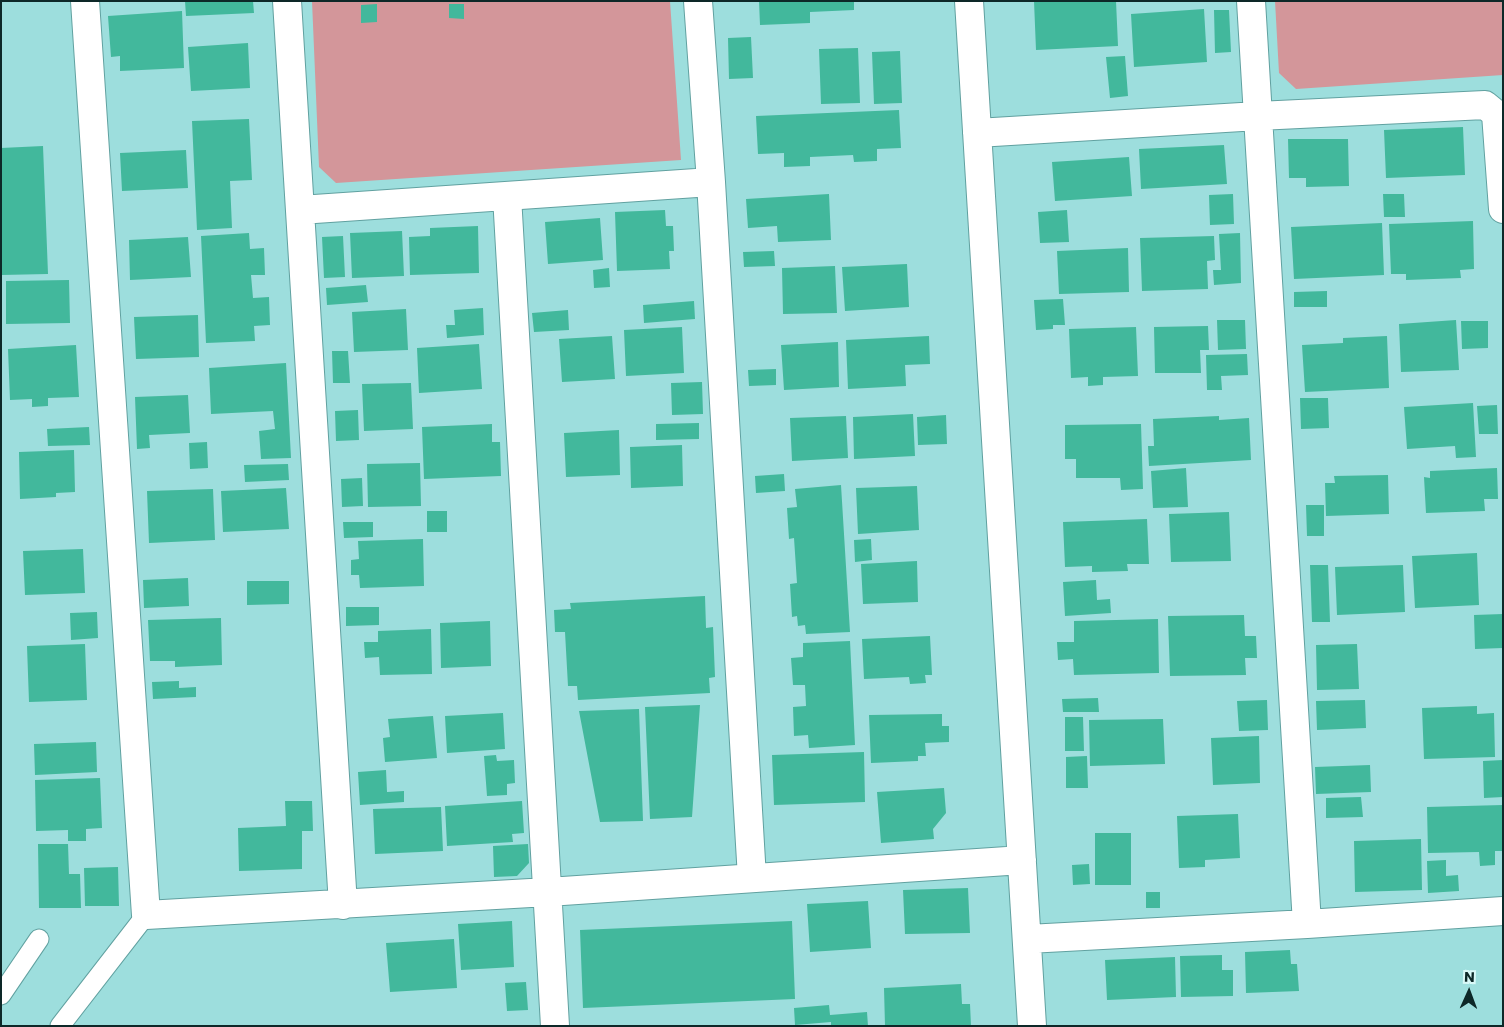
<!DOCTYPE html>
<html>
<head>
<meta charset="utf-8">
<style>
  body { margin:0 }
  #map { position:relative; width:1504px; height:1027px; overflow:hidden; background:#9ddedd; font-family:Poppins,sans-serif }
  canvas { display:block }
  .frame { position:absolute; inset:0; border:2px solid #0d2828; pointer-events:none }
  .north { position:absolute; left:1444px; top:967px; width:50px; height:50px; -webkit-text-stroke:4px #d9f9f8; paint-order:stroke; rotate:2deg; font-size:14px; font-weight:700; line-height:20px; text-align:center; color:#0d2828 }
  .north::after { content:''; display:block; margin:auto; width:18px; height:22px; background:#0d2828; clip-path:polygon(50% 0,100% 100%,50% 72%,0 100%) }
</style>
</head>
<body>
<div id="map">
<canvas width="1504" height="1027"></canvas>
<div class="frame"></div>
<div class="north">N</div>
</div>
<script>
const ctx = document.querySelector('canvas').getContext('2d');
ctx.lineJoin = 'round';
function paint(path, color) {
  ctx.fillStyle = color;
  ctx.fill(path, 'evenodd');
}
function trace(path, color, width, dash) {
  ctx.strokeStyle = color;
  ctx.lineWidth = width;
  ctx.lineCap = dash ? 'butt' : 'round';
  ctx.setLineDash(dash || []);
  ctx.stroke(path);
}
const green = new Path2D(`
  M312,1h358l11,159 -345,23 -17,-16z
  M1275,1h228v74l-207,14 -17,-16z`);
const building = new Path2D(`
  M185,1h68l1,12 -68,3z
  M759,1h95v9l-44,2v11l-50,2z
  M1034,1h82l2,45 -82,4z
  M377,4v18l-16,1v-18z
  M449,4h15v15l-15,-1z
  M1204,9l3,53 -73,5 -3,-53z
  M1214,10h15l2,42 -16,1z
  M182,11l2,57 -64,3v-15l-9,1 -3,-41z
  M751,37l2,41 -24,1 -1,-41z
  M248,43l2,45 -59,3 -3,-44z
  M858,48l2,55 -39,1 -2,-55z
  M900,51l2,52 -28,1 -2,-52z
  M1125,56l3,40 -18,2 -4,-41z
  M899,110l2,38 -24,1v12l-23,1 -1,-7 -43,2v9l-26,1v-14l-26,1 -2,-38z
  M249,119l3,61 -22,1 2,47 -35,2 -5,-109z
  M1463,127l2,48 -79,3 -2,-48z
  M1288,139h60l1,47 -43,1v-9h-17z
  M1224,145l3,39 -86,5 -2,-40z
  M43,146l5,128 -47,1v-127z
  M186,150l2,38 -66,3 -2,-38z
  M1129,157l3,39 -77,5 -3,-39z
  M829,194l2,46 -53,2 -1,-16 -29,2 -2,-29z
  M1233,194l1,30 -24,1 -1,-30z
  M1383,194h21l1,23h-21z
  M665,210l1,16h7l1,25h-5l1,18 -53,2 -2,-59z
  M1067,210l2,32 -29,1 -2,-31z
  M600,218l3,42 -55,4 -3,-42z
  M1473,221l1,48 -14,1 1,8 -55,2v-6h-15l-2,-50z
  M1382,223l2,52 -90,4 -3,-52z
  M478,226l1,47 -69,2 -1,-38 21,-1v-8z
  M402,231l2,45 -52,2 -2,-45z
  M249,233l1,16 14,-1 1,27h-14l2,23 16,-1 1,28 -16,1 1,15 -49,2 -5,-107z
  M1240,233l1,50 -27,2 -1,-15h8l-2,-36z
  M343,236l2,41 -21,1 -2,-41z
  M1214,236l1,24 -8,1 1,28 -66,2 -2,-53z
  M188,237l3,40 -61,3 -1,-40z
  M1128,248l1,44 -70,2 -2,-43z
  M774,251l1,15 -31,1 -1,-15z
  M907,264l2,43 -64,4 -3,-44z
  M835,266l2,47 -54,1 -1,-46z
  M609,268l1,19 -16,1 -1,-18z
  M69,280l1,43 -64,1v-43z
  M366,285l2,17 -41,3 -1,-17z
  M1327,291v16h-33v-15z
  M1063,299l2,26h-12v4l-17,1 -2,-30z
  M694,301l1,18 -51,4 -1,-18z
  M483,308l1,27 -37,3 -1,-13h9l-1,-15z
  M406,309l2,41 -54,2 -2,-40z
  M568,310l1,20 -35,2 -2,-19z
  M198,315l1,42 -63,2 -2,-42z
  M1217,320h28l1,29 -28,1z
  M1456,320l3,50 -58,2 -2,-48z
  M1461,321h27v27l-26,1z
  M1208,326l1,24h-9l1,23h-46l-1,-46z
  M682,327l2,46 -58,3 -2,-46z
  M1136,327l2,49 -35,1v8l-15,1v-9l-17,1 -2,-49z
  M612,336l3,43 -53,3 -3,-43z
  M929,336l1,28 -25,1 1,21 -58,3 -2,-49z
  M1387,336l2,52 -84,4 -3,-47 41,-2v-5z
  M838,342l1,45 -55,3 -3,-45z
  M479,344l3,45 -63,4 -2,-45z
  M76,345l3,52 -31,1v8l-16,1v-8l-22,1 -2,-51z
  M332,351h16l2,32h-17z
  M1247,354l1,21 -27,1 1,14h-15l-1,-35z
  M286,363l5,95 -30,1 -2,-28 16,-2 -2,-18 -62,3 -2,-46z
  M776,369v16l-27,1 -1,-16z
  M702,382l1,32 -31,1 -1,-32z
  M411,383l2,46 -49,2 -2,-47z
  M188,395l2,38 -41,2 1,13 -13,1 -2,-52z
  M1300,398h28l1,30 -28,1z
  M1473,403l3,54 -20,1 -1,-12 -48,3 -3,-42z
  M1497,405l1,29h-19l-2,-28z
  M358,410l1,30 -23,1 -1,-30z
  M913,414l2,42 -61,3 -1,-42z
  M946,415l1,29 -29,1 -1,-28z
  M846,416l2,42 -56,3 -2,-43z
  M1219,416v4l30,-2 2,42 -102,6 -1,-20h6l-1,-27z
  M699,423v16l-43,1v-16z
  M492,424v18h8l1,34 -77,3 -2,-52z
  M1141,424l2,65 -22,1 -1,-12h-44v-19h-11v-34z
  M89,427l1,18 -42,1 -1,-17z
  M619,430l1,45 -54,2 -2,-44z
  M207,442l1,26 -18,1 -1,-26z
  M682,445l1,41 -52,2 -1,-41z
  M74,450l1,42 -19,1v4l-36,2 -1,-47z
  M420,463l1,43 -53,1 -1,-43z
  M288,464l1,16 -44,2 -1,-17z
  M1186,468l2,39 -35,1 -2,-37z
  M1497,468l1,31h-14l1,12 -59,2 -2,-36 6,1v-7z
  M784,474l1,17 -29,2 -1,-17z
  M1388,475l1,39 -63,2 -1,-33h10l-1,-7z
  M362,478l1,28 -21,1 -1,-28z
  M841,485l9,147 -44,2 -1,-9 -7,1 -1,-10 -5,1 -2,-33 7,-1 -3,-45 -5,1 -2,-31 10,-1 -2,-18z
  M917,486l2,44 -61,4 -2,-46z
  M286,488l3,41 -66,3 -2,-41z
  M213,489l2,51 -66,3 -2,-52z
  M1306,505h18v31h-17z
  M427,511h20v21h-20z
  M1229,512l2,49 -60,1 -2,-48z
  M1147,519l2,45h-22l1,7 -36,1v-6l-27,1 -2,-45z
  M343,522h30v15l-29,1z
  M423,539l1,47 -64,2 -1,-13h-8v-15l8,-1 -1,-18z
  M871,539l1,21 -17,2 -1,-22z
  M83,549l2,44 -60,2 -2,-44z
  M1477,553l2,52 -64,3 -3,-52z
  M917,561l1,41 -55,2 -2,-40z
  M1310,565h18l2,57h-18z
  M1403,565l2,47 -68,3 -2,-48z
  M188,578l1,28 -45,2 -1,-28z
  M1096,580l1,20 13,-1 1,14 -46,3 -2,-34z
  M247,581h42v23l-42,1z
  M705,596l1,32 7,-1 2,50 -6,1 1,15 -132,7 -1,-14h-9l-3,-54h-10l-1,-22 17,-1 -1,-6z
  M346,607h33v18l-33,1z
  M97,612l1,26 -27,2 -1,-27z
  M1503,614v34l-28,1 -1,-34z
  M1244,615l1,21h11l1,22h-12l1,17 -76,1 -2,-60z
  M221,618l1,47 -47,2v-6h-25l-2,-41z
  M1158,619l1,54 -85,2 -1,-16 -15,1 -1,-18h17v-21z
  M490,621l1,45 -50,2 -1,-45z
  M431,629l1,45 -52,1 -1,-18 -14,1 -1,-16h14v-11z
  M930,636l2,39h-7l1,8 -16,1 -1,-7 -45,2 -2,-40z
  M850,641l5,104 -46,3 -1,-13 -14,1 -1,-29 13,-1 -1,-21h-12l-2,-27 12,-1v-14z
  M85,644l2,56 -58,2 -2,-56z
  M1357,644l2,45 -42,1 -1,-45z
  M179,681v7l17,-1v10l-43,2 -1,-17z
  M1098,698l1,14h-36l-1,-13z
  M1267,700l1,30 -29,1 -2,-30z
  M1365,700l1,28 -49,2 -1,-29z
  M700,705l-8,112 -42,2 -5,-112z
  M1477,706v8l17,-1 1,44 -71,2 -2,-51z
  M639,709l4,112 -43,1 -21,-111z
  M503,713l2,36 -58,4 -2,-37z
  M942,714v12h7v16l-24,1 1,13h-8v5l-47,2 -2,-48z
  M433,716l4,42 -52,4 -2,-24 7,-1 -2,-18z
  M1065,717h18l1,34h-19z
  M1163,719l2,45 -75,2 -1,-46z
  M1259,736l1,47 -47,2 -2,-47z
  M96,742l1,30 -62,3 -1,-31z
  M864,752l1,50 -91,3 -2,-50z
  M496,755l1,6 17,-1 1,23 -8,1v11l-20,1 -3,-40z
  M1087,756l1,32h-22v-31z
  M1503,760v37l-19,1 -1,-37z
  M1370,765l1,27 -55,2 -1,-27z
  M386,770l1,22 17,-1v11l-44,3 -2,-33z
  M100,778l2,50 -16,1v12h-18v-11l-32,1 -1,-51z
  M944,788l2,25 -13,16 1,10 -53,4 -4,-51z
  M1361,797l2,20 -37,1v-20z
  M285,801h27l1,30h-11v38l-63,2 -1,-43 48,-2z
  M522,801l2,32 -12,1 1,8 -66,4 -2,-40z
  M1503,805v46h-8v14l-15,1 -1,-14 -51,1 -1,-46z
  M441,807l2,44 -68,3 -2,-45z
  M1238,814l2,44 -35,2v7l-26,1 -2,-52z
  M1095,833h36v52h-36z
  M1421,839l1,51 -67,2 -1,-51z
  M38,844h30l1,30h11l1,34h-42z
  M528,844l1,19 -12,13 -23,1 -1,-31z
  M1446,860v16l12,-1 1,16 -31,2 -1,-32z
  M1089,864l1,20 -17,1 -1,-20z
  M118,867l1,39h-34l-1,-38z
  M968,888l2,45 -65,1 -2,-44z
  M1146,892h14v16h-14z
  M868,901l3,47 -61,4 -3,-48z
  M512,921l2,46 -53,3 -3,-46z
  M792,921l3,78 -212,9 -3,-78z
  M454,939l3,49 -67,4 -4,-49z
  M1290,950l1,14h6l2,27 -53,2 -1,-41z
  M1222,955v15h11v26l-52,1 -1,-41z
  M1175,957l1,40 -69,3 -2,-40z
  M526,982l2,28 -21,1 -2,-28z
  M961,984l1,20h8l1,22h-86l-1,-38z
  M829,1005l1,10 37,-3 1,14h-37v-4l-36,3 -1,-17z`);
const lane = new Path2D(`
  M1,995l38,-56
  M60,1026l86,-111`);
const street = new Path2D(`
  M85,1l61,914 402,-23 474,-32
  M287,1l56,904
  M698,1l13,181 41,696
  M969,1l63,1025
  M1251,1l56,923
  M977,133l281,-17 227,-11 11,9 7,95
  M507,196l48,830
  M300,210l411,-28
  M1028,939l279,-15 196,-13`);
paint(green, '#d3969a');
paint(building, '#42b89c');
trace(lane, '#61a1a0', 21);
trace(street, '#61a1a0', 30);
trace(lane, '#fff', 19);
trace(street, '#fff', 28);
</script>
</body>
</html>
